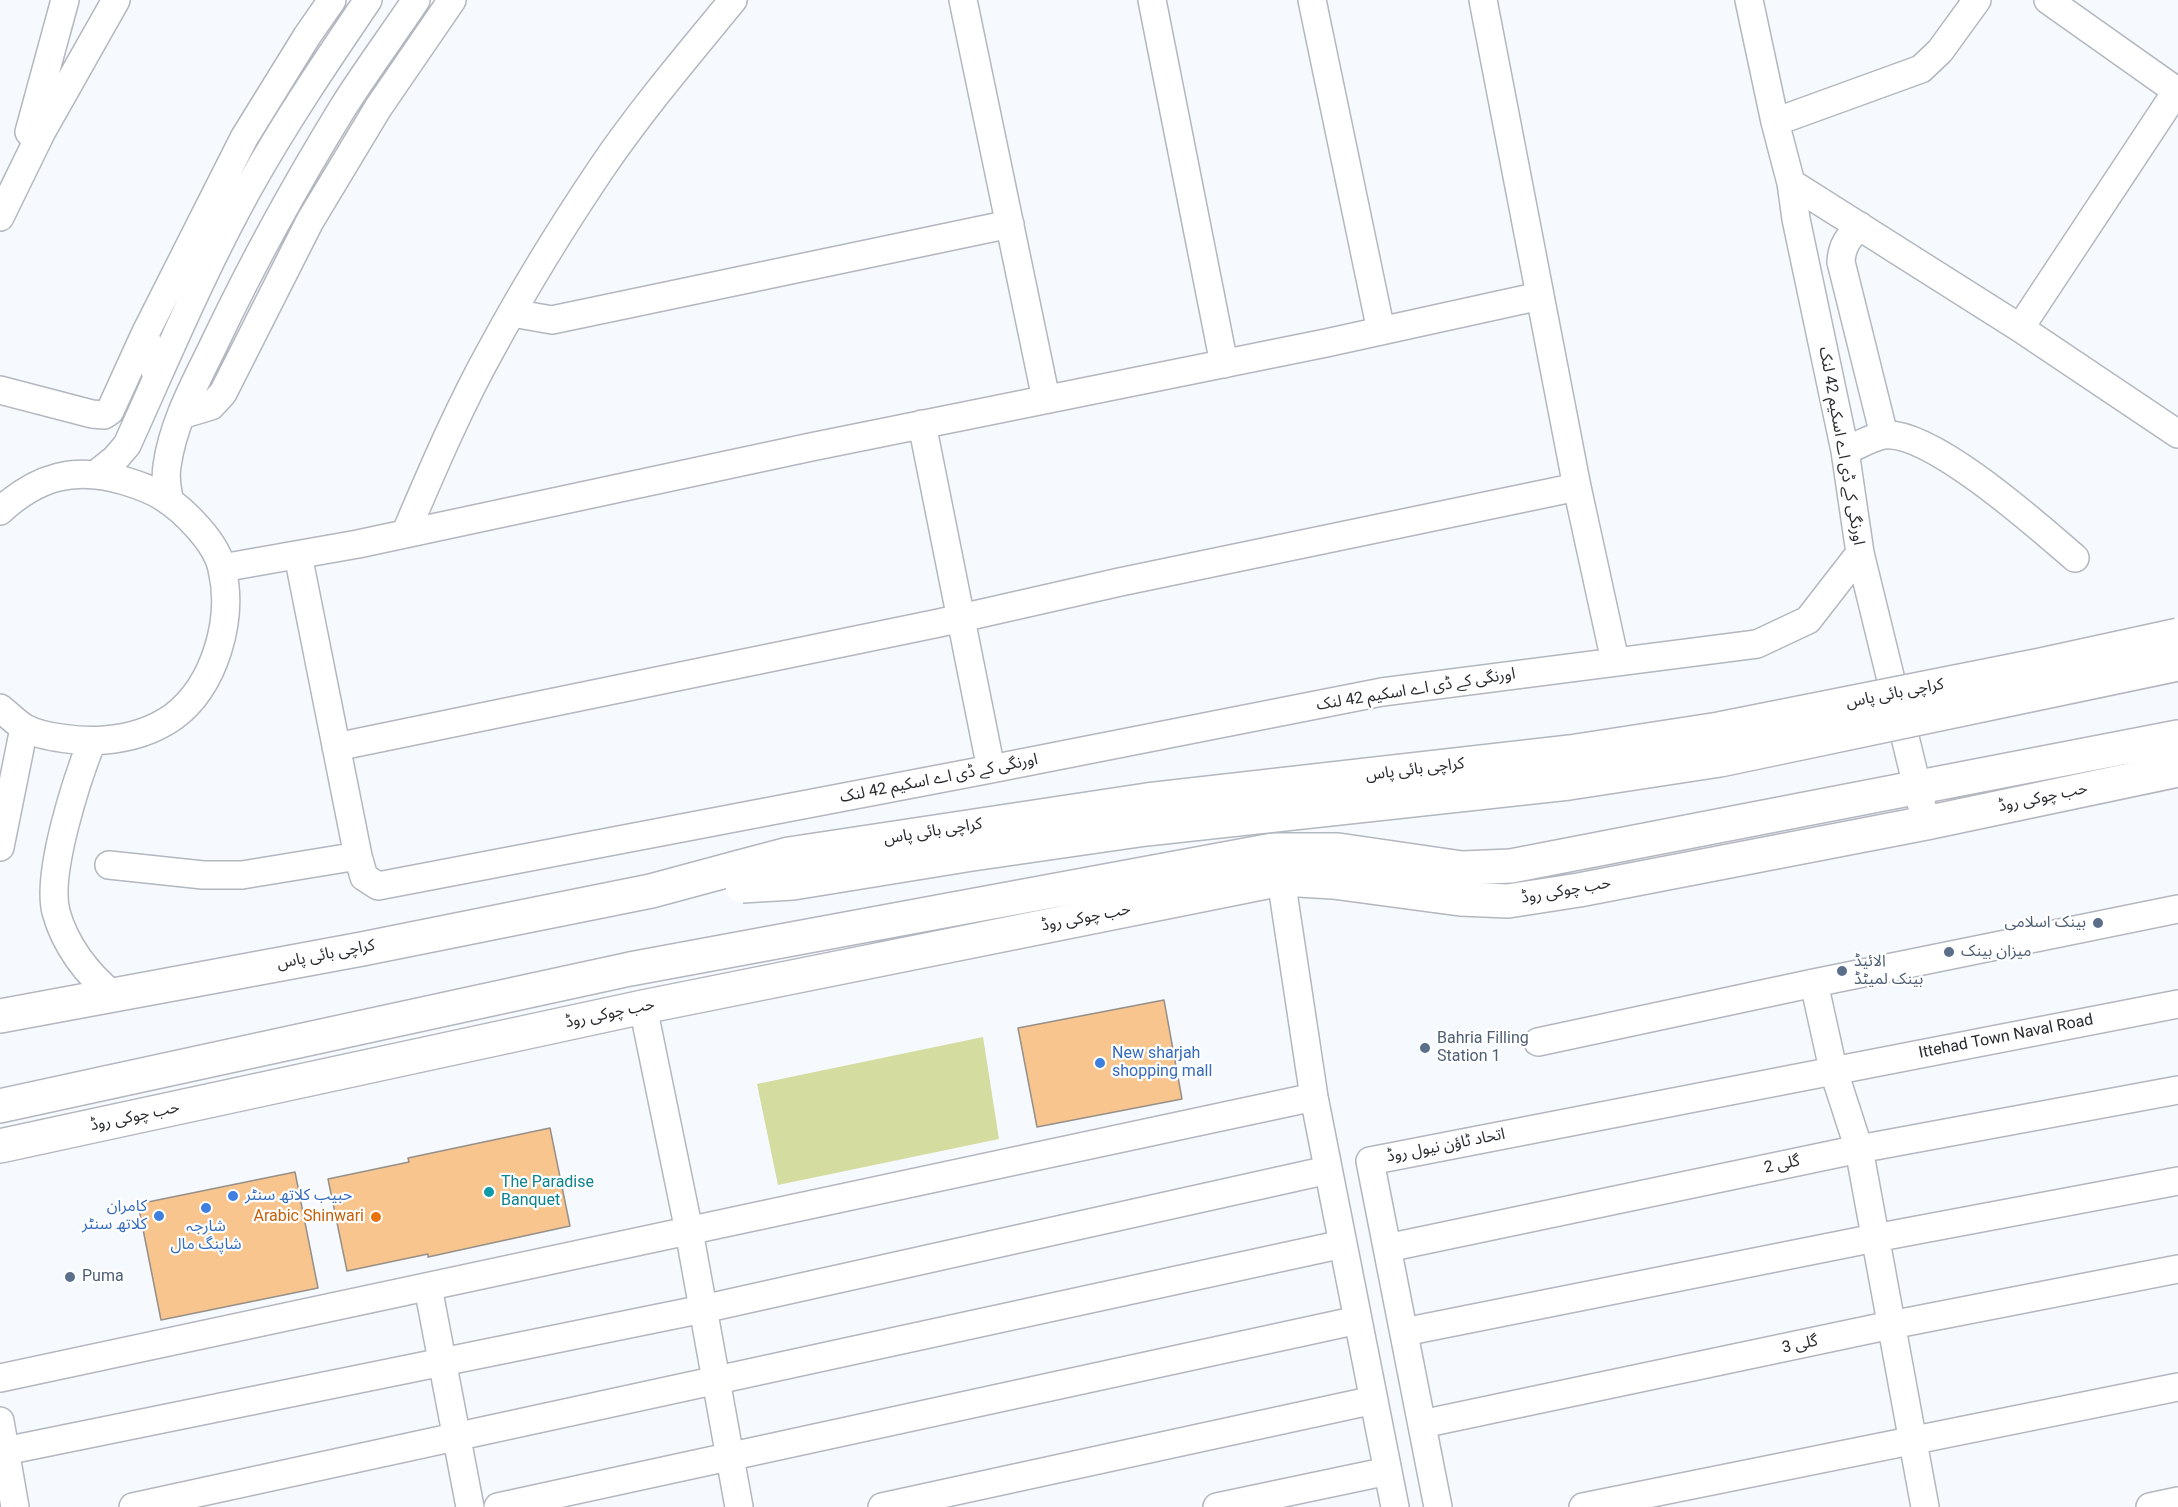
<!DOCTYPE html>
<html>
<head>
<meta charset="utf-8">
<style>
  body { margin:0 }
  canvas { display:block; background:#f6f9fe }
</style>
</head>
<body>
<canvas width="2178" height="1507"></canvas>
<script>
const ctx = document.querySelector('canvas').getContext('2d');
ctx.lineJoin = 'round';
function paint(path, color) {
  ctx.fillStyle = color;
  ctx.fill(path, 'evenodd');
}
function trace(path, color, width, dash) {
  ctx.strokeStyle = color;
  ctx.lineWidth = width;
  ctx.lineCap = dash ? 'butt' : 'round';
  ctx.setLineDash(dash || []);
  ctx.stroke(path);
}
function write(font, color, halo, rows, align = 'center') {
  ctx.font = font + ' Roboto,"Noto Sans Arabic",sans-serif';
  ctx.lineWidth = 4.5;
  ctx.setLineDash([]);
  ctx.textBaseline = 'middle';
  ctx.strokeStyle = halo;
  ctx.fillStyle = color;
  for (const [text, x, y, turn = 0] of rows) {
    ctx.save();
    ctx.translate(x, y);
    ctx.rotate((+turn || 0) * Math.PI / 180);
    ctx.textAlign = isNaN(turn) ? turn : align;
    if (halo) ctx.strokeText(text, 0, 0);
    ctx.fillText(text, 0, 0);
    ctx.restore();
  }
}
const green = new Path2D(`
  M983,1037l16,102 -221,46 -21,-101z`);
const building = new Path2D(`
  M1164,1000l18,99 -145,28 -19,-99z
  M550,1128l20,98 -142,31v-3l-81,17 -19,-92 81,-17 -1,-4z
  M295,1172l23,116 -157,32 -23,-116z`);
const minor = new Path2D(`
  M963,0l83,399
  M1152,0l72,364
  M1312,0l69,331
  M1483,0l94,487 38,174
  M2048,0l130,92
  M1775,122l146,-53 19,-18 37,-51
  M29,132l36,-132
  M1791,183l229,145 158,106
  M0,217l42,-86 74,-131
  M1860,226c-12,12 -18,19 -19,36l43,173
  M512,313l40,7 458,-96
  M2020,328l158,-239
  M157,378l-12,-44 99,-196 63,-102 25,-36
  M0,390l92,24 12,1 6,-4 35,-77
  M181,415l30,-9 12,-13 87,-172 68,-113 74,-108
  M922,424l69,345
  M1845,451c12,-5 27,-14 39,-16 47,-5 155,92 191,123
  M95,475l20,-16 12,-14c39,-86 75,-173 121,-256 36,-65 78,-127 120,-189
  M170,502c-3,-12 -5,-24 -3,-36 6,-45 30,-86 49,-126 38,-80 80,-156 126,-231 23,-37 50,-73 74,-109
  M0,511c38,-35 75,-45 125,-30 13,4 26,8 38,16 21,13 54,46 59,72 12,50 -7,117 -49,148 -20,14 -44,21 -68,23 -21,2 -62,-2 -80,-12 -9,-5 -17,-14 -25,-20
  M405,534c27,-63 54,-127 87,-186 33,-61 70,-121 109,-179 40,-59 87,-114 132,-169
  M1860,553l66,270
  M298,555l60,301 6,21 14,9 613,-117 391,-77 375,-48 51,-24 52,-67 -15,-102 -49,-232 -5,-36 -16,-61 -26,-122
  M222,568l136,-24 453,-97 515,-104 214,-47
  M92,741c-15,38 -46,132 -36,171 9,33 31,62 57,83
  M336,747l603,-124 181,-41 457,-95
  M0,847l24,-119
  M1276,859l5,20 33,218 81,410
  M109,865l94,10h39l116,-19
  M1814,983l19,86 26,80 66,358
  M643,1007l46,224 50,276
  M1538,1042l276,-59 364,-74
  M1387,1248l472,-99 319,-59
  M428,1287l42,220
  M1404,1332l471,-94 303,-57
  M0,1378l1314,-281
  M0,1421l15,86
  M1422,1424l469,-99 287,-56
  M5,1451l698,-142 625,-139
  M133,1507l1210,-263
  M498,1507l860,-187
  M882,1507l492,-107
  M1217,1507l171,-36
  M1438,1507l-68,-346 808,-157
  M1583,1507l595,-120
  M2150,1507l28,-6`);
const highway = new Path2D(`
  M0,1016l362,-67 289,-58 89,-24
  M0,1106l630,-137 643,-119h65l124,18 49,-2 667,-129
  M0,1146l643,-139 638,-128 52,3 127,17 48,2 71,-11 347,-67 252,-53`);
const highwayBridge = new Path2D(`
  M740,867l49,-13 358,-54 423,-48 149,-23 322,-64 137,-30
  M742,886l51,-3 179,-29 174,-25 423,-46 151,-23 458,-96`);
const markers = [
  [2098,923,6,"#5c6f8a"],
  [1949,952,6,"#5c6f8a"],
  [1842,971,6,"#5c6f8a"],
  [1425,1048,6,"#5c6f8a"],
  [1100,1063,6,"#3f7fe0"],
  [489,1192,6,"#0f9aa8"],
  [233,1196,6,"#3f7fe0"],
  [206,1208,6,"#3f7fe0"],
  [159,1216,6,"#3f7fe0"],
  [376,1217,6,"#e8710a"],
  [70,1277,6,"#5c6f8a"]
];
const streetNames = [
  ["اورنگی کے ڈی اے اسکیم 42 لنک",1841,446,80],
  ["اورنگی کے ڈی اے اسکیم 42 لنک",1416,690,-9],
  ["کراچی بائی پاس",1895,694,-11],
  ["کراچی بائی پاس",1415,770,-7],
  ["اورنگی کے ڈی اے اسکیم 42 لنک",939,779,-11],
  ["حب چوکی روڈ",2043,798,-12],
  ["کراچی بائی پاس",933,832,-9],
  ["حب چوکی روڈ",1566,891,-10],
  ["حب چوکی روڈ",1086,918,-11],
  ["کراچی بائی پاس",326,955,-11],
  ["حب چوکی روڈ",610,1014,-12],
  ["Ittehad Town Naval Road",2006,1037,-11],
  ["حب چوکی روڈ",135,1117,-12],
  ["اتحاد ٹاؤن نیول روڈ",1446,1146,-11],
  ["گلی 2",1782,1165,-12],
  ["گلی 3",1800,1345,-12]
];
const serviceNames = [
  ["بینک اسلامی",2086,923,"right"],
  ["میزان بینک",1961,952],
  ["الائیڈ",1854,962],
  ["بینک لمیٹڈ",1854,980],
  ["Bahria Filling",1437,1039],
  ["Station 1",1437,1057],
  ["Puma",82,1277]
];
const shopNames = [
  ["New sharjah",1112,1054],
  ["shopping mall",1112,1072],
  ["حبیب کلاتھ سنٹر",245,1196],
  ["کامران",147,1207,"right"],
  ["کلاتھ سنٹر",147,1225,"right"],
  ["شارجہ",206,1227,"center"],
  ["شاپنگ مال",206,1245,"center"]
];
const cultureNames = [
  ["The Paradise",501,1183],
  ["Banquet",501,1201]
];
const foodNames = [
  ["Arabic Shinwari",364,1217]
];
paint(green, '#d5dca0');
paint(building, '#f8c58e');
trace(building, '#96908a', 1.5);
trace(minor, '#b3b7bf', 30);
trace(highway, '#b3b7bf', 36);
trace(minor, '#fff', 27);
trace(highway, '#fff', 33);
trace(highwayBridge, '#b3b7bf', 36, []);
trace(highwayBridge, '#fff', 33);
for (const [x, y, r, color] of markers) {
  const dot = new Path2D();
  dot.arc(x, y, r, 0, 2 * Math.PI);
  ctx.fillStyle = color;
  ctx.fill(dot);
  trace(dot, '#fff', 2);
}
write('16px', '#292b2e', '#fff', streetNames);
write('16px', '#4e5e75', '#fff', serviceNames, 'left');
write('16px', '#366cbe', '#fff', shopNames, 'left');
write('16px', '#0d838f', '#fff', cultureNames, 'left');
write('16px', '#c56008', '#fff', foodNames, 'right');
</script>
</body>
</html>
